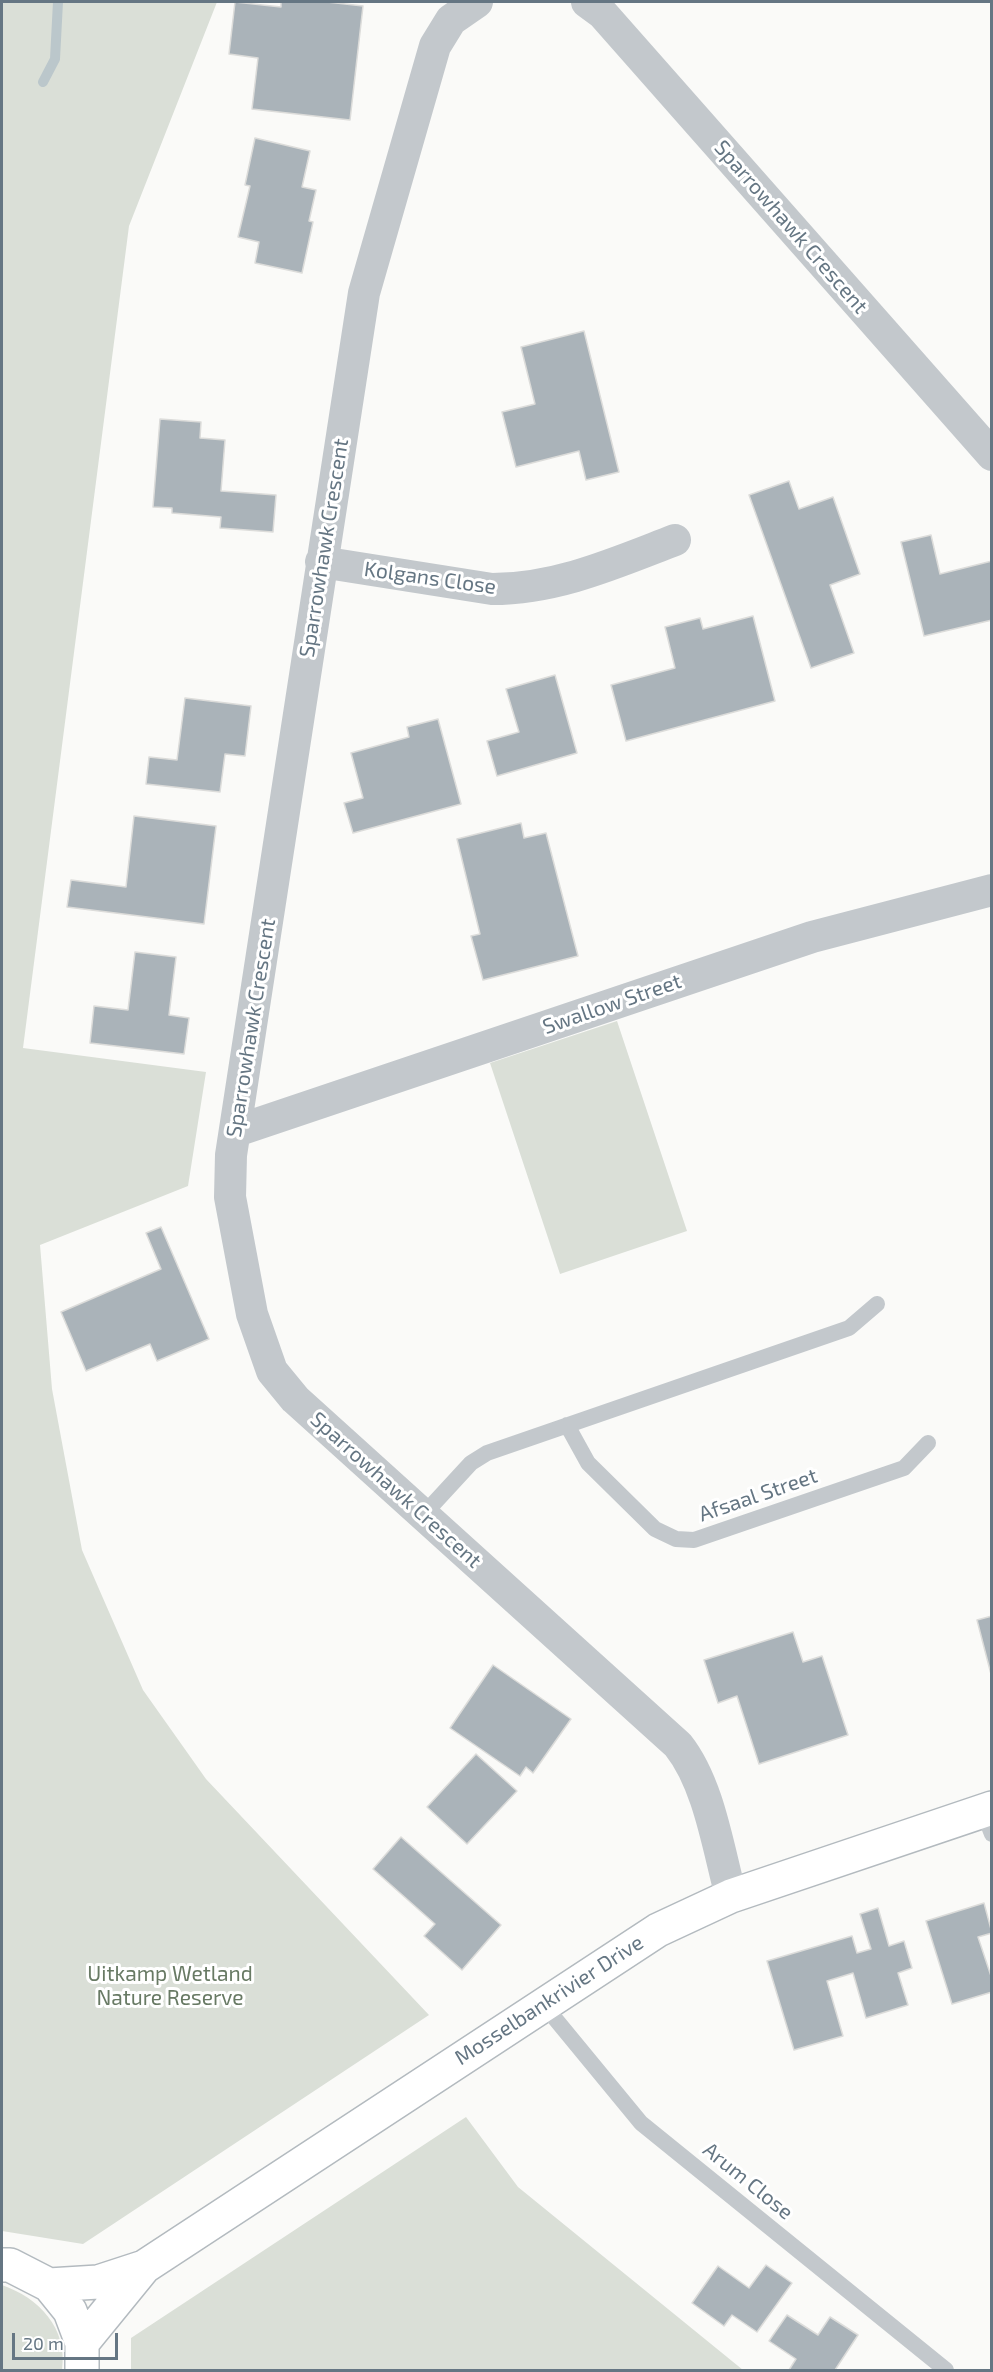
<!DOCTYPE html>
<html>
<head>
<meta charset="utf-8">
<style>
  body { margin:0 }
  #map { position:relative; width:993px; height:2372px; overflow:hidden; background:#fafaf8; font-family:"Exo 2",sans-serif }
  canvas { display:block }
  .frame { position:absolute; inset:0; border:3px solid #657683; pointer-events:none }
  .scale { position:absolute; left:12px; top:2333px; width:106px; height:27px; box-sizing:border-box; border:3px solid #657683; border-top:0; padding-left:8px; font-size:18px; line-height:21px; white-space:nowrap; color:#657683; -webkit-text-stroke:4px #fff; paint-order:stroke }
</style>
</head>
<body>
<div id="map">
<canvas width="993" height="2372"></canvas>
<div class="frame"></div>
<div class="scale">20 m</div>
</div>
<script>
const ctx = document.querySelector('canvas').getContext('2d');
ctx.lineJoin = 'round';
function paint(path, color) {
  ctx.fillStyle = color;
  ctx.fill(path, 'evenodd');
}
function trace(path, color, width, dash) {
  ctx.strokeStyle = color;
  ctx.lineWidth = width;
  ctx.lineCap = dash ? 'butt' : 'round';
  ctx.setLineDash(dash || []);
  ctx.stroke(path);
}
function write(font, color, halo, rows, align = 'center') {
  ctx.font = font + ' "Exo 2",sans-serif';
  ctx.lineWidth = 6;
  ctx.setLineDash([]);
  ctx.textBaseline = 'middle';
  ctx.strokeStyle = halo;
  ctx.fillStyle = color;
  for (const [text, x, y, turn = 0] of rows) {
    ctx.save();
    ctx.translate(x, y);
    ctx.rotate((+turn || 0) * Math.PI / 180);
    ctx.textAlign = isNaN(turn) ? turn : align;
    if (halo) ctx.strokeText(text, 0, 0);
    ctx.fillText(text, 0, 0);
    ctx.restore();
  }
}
const green = new Path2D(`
  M2,2h215l-88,224 -106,822 183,24 -18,114 -148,59 12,144 30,161 61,140 63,89 223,236 -346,229 -81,-13z
  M617,1021l70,210 -127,43 -70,-211z
  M466,2117l52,70 225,183h-612v-32z
  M2,2285c37,13 66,43 60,85h-60z`);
const stream = new Path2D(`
  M43,82l12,-23 3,-57`);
const building = new Path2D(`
  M235,2l46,5v-5h46l36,4 -13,114 -98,-11 6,-51 -29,-4z
  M255,138l55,13 -8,36 14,3 -7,31 4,1 -11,51 -47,-10 4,-21 -21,-5 12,-51 -5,-1z
  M584,331l35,141 -33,8 -7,-29 -63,16 -14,-55 33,-8 -14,-57z
  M160,419l41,3 -1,16 25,2 -4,51 55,4 -3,37 -53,-4 1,-11 -49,-4v-5l-19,-1z
  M789,481l10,28 34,-12 27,77 -30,11 24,68 -43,15 -62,-173z
  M931,535l9,39 52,-13v59l-68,16 -23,-94z
  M753,616l22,85 -149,40 -15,-56 64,-17 -10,-41 35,-9 3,11z
  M555,675l22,78 -80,23 -10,-35 32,-9 -13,-43z
  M185,698l66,8 -6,50 -20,-2 -5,38 -74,-8 3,-27 28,3z
  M438,719l23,85 -108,29 -9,-30 19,-5 -12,-45 58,-16 -2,-10z
  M134,816l82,10 -12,98 -137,-17 4,-27 55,7z
  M521,823l3,15 22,-5 32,123 -95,24 -12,-44 9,-2 -23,-95z
  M135,952l41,5 -7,58 20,3 -5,36 -94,-11 4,-37 34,4z
  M161,1227l48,112 -52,22 -7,-17 -64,27 -25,-59 100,-43 -15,-36z
  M992,1616v62l-15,-58z
  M793,1632l10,30 19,-6 26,79 -89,29 -22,-68 -19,7 -14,-43z
  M493,1665l78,54 -38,54 -7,-6 -6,9 -70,-48z
  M476,1754l41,37 -50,53 -40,-37z
  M401,1837l100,88 -39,45 -38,-34 11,-12 -62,-55z
  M984,1903l8,30 -14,4 14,42v13l-40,12 -26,-83z
  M878,1908l11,38 15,-5 8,27 -14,5 10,32 -42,13 -13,-45 -26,8 16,55 -49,14 -27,-89 85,-25 5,17 14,-4 -11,-35z
  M766,2265l26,18 -35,49 -25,-17 -8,11 -32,-23 26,-37 31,22z
  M787,2315l31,20 12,-18 28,18 -23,35h-46l7,-11 -27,-18z`);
const lane = new Path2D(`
  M567,1425l21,38 67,66 21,10 18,1 210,-72 24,-25
  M424,1514l47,-51 16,-10 362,-125 28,-24
  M983,1811l9,23
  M543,2004l98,119 305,247`);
const street = new Path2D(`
  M477,2l-26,18 -16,26 -71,247 -133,862 -1,42 22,117 20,57 23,28 383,346c31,39 40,103 53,151
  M587,2l15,11 390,442
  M321,562l171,27c65,0 123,-26 183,-49
  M236,1131l576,-194 180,-47`);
const secondary = new Path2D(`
  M2,2265h8l39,20 21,26 12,32v27
  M49,2285l49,-3 46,-15
  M82,2343l62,-76 514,-337 73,-34 261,-88`);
const streetNames = [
  ["Sparrowhawk Crescent",791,227,49],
  ["Sparrowhawk Crescent",324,548,-81],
  ["Kolgans Close",430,578,8],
  ["Swallow Street",612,1004,-19],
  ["Sparrowhawk Crescent",251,1028,-81],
  ["Sparrowhawk Crescent",396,1490,42],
  ["Afsaal Street",758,1495,-19],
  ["Mosselbankrivier Drive",549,2000,-33],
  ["Arum Close",748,2181,39]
];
const parkNames = [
  ["Uitkamp Wetland",170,1974],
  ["Nature Reserve",170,1998]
];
paint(green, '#dadfd7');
trace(stream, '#bbc7cb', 10);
paint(building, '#aab3b9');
trace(building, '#dcdcda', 1.5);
trace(secondary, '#b3babf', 36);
trace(lane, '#c3c8cc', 16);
trace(street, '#c3c8cc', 32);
trace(secondary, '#fff', 33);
write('21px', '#657683', '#fff', streetNames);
write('21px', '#687a64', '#fff', parkNames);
</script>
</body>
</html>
